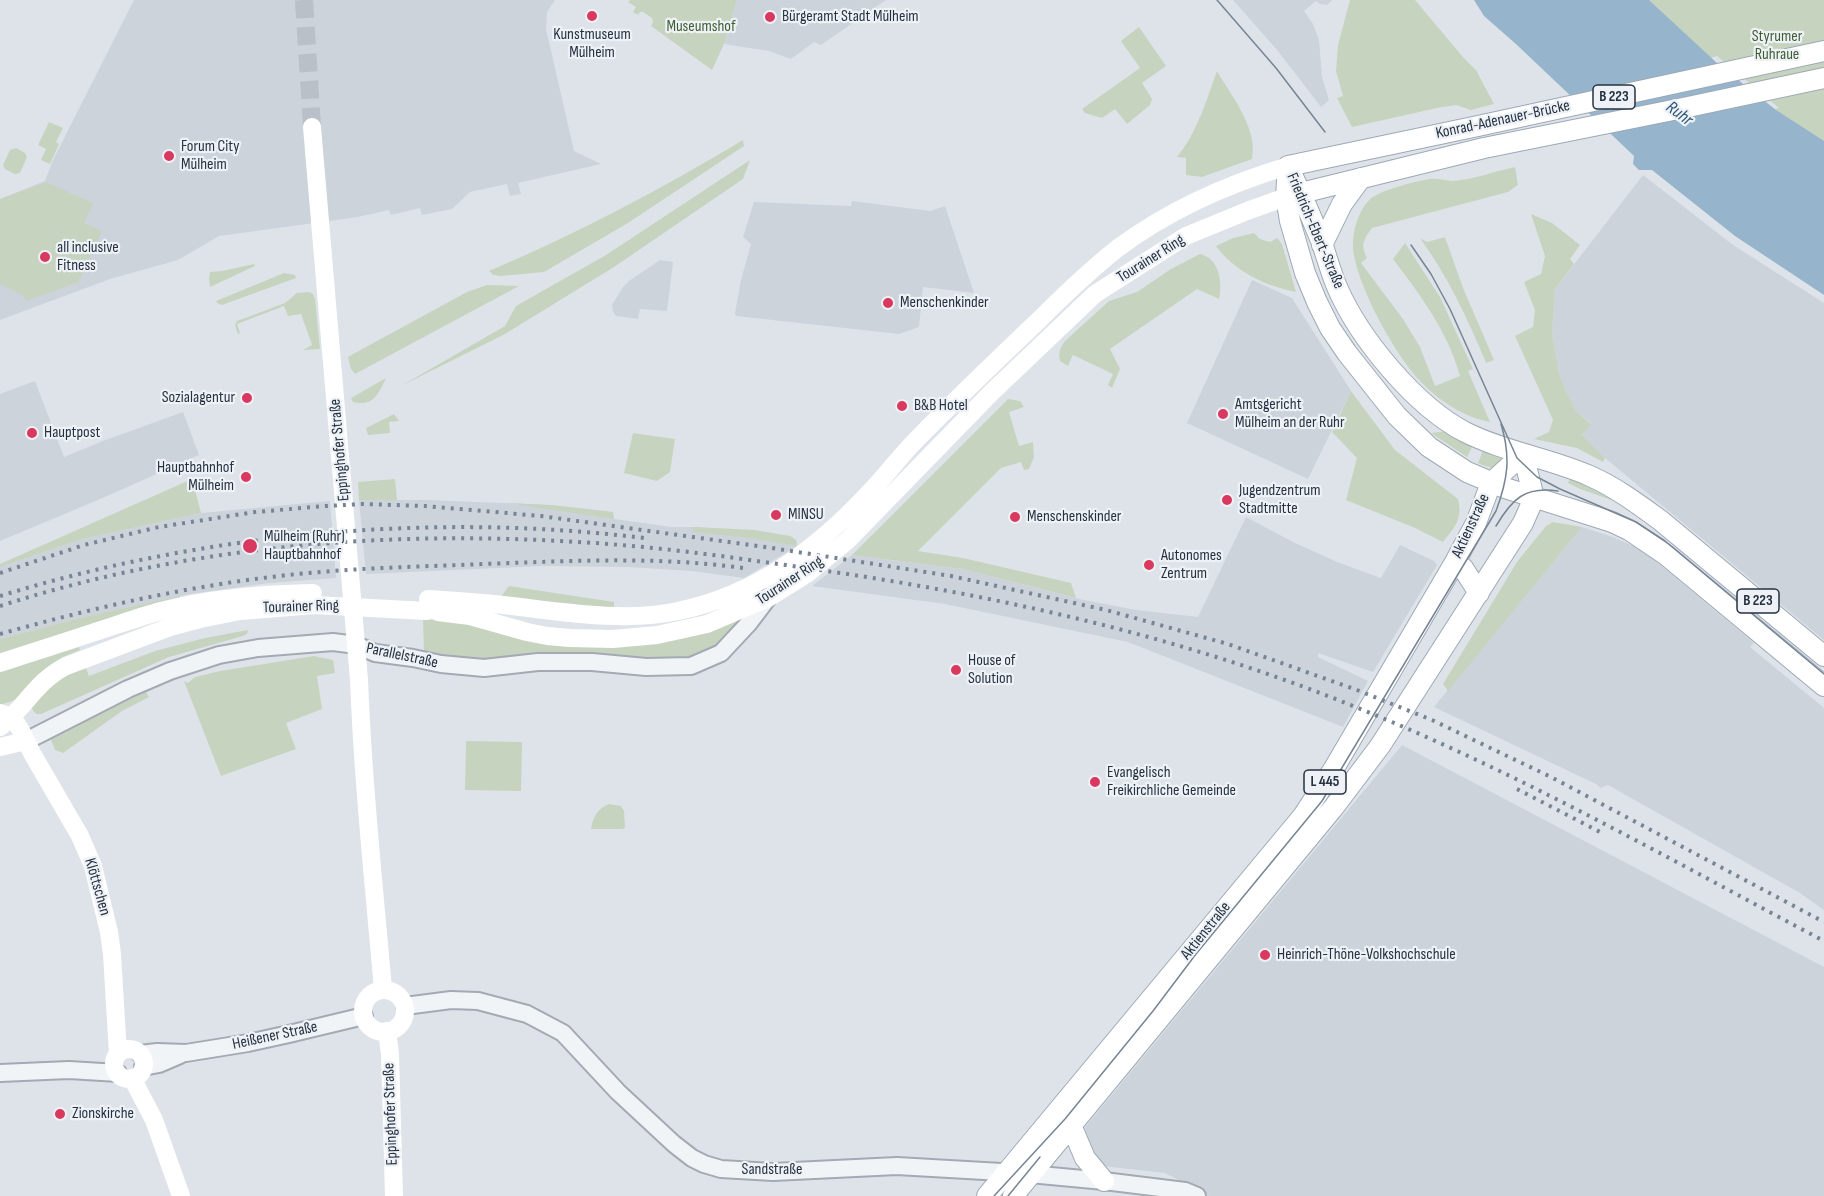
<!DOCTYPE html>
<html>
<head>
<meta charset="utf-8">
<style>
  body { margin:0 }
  canvas { display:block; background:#dee3e9 }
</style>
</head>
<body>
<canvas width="1824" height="1196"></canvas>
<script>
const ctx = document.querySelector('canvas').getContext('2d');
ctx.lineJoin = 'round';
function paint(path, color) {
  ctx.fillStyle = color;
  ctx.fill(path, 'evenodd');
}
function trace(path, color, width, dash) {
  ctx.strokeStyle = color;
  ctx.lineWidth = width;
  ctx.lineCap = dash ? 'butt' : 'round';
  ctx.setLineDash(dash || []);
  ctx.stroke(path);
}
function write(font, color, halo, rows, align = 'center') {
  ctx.font = font + ' "Sofia Sans Condensed",sans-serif';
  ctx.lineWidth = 4.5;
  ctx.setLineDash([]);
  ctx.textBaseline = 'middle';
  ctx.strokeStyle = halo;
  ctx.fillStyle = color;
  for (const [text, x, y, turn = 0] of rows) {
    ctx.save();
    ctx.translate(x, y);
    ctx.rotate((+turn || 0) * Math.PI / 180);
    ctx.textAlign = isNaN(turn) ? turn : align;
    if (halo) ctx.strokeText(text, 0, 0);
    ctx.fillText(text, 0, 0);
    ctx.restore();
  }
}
const built = new Path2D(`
  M134,0h421l-8,12 -1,17 28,122 27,13 -83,19 3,11 -11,2 -3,-12 -37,8 -18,17 -30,6 -2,-7 -29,7 -2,-5 -31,7 -139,19 -41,24 -68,19 -110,41v-121l45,-18 8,-21z
  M737,0h149l-65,45 -7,-3 -23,17 -22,-8 -45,-7z
  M1233,0h99l-5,5 -7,-1 -4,-3 -12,10 9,13 6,16 3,37 7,23 -8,7 -43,-56z
  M1643,175l90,70 91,58v337l-219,-182 -23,-23 9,-12 -14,-11 -10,-18 -8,-21 -7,-40 3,-44z
  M852,201l78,10 15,-5 29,87 -51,-6 -4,40 -20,7 -163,-18 -1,-3 6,-33 10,-36 -8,-7 11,-35 97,4z
  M660,260l13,2 -6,49 -27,-2 -2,10 -22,-3 -3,-4 -1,-7 11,-18 6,-6z
  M1252,280l40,18 59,93 -43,88 -121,-56z
  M35,381l29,76 39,-16 80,-29 16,43 -94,42 -105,44v-147z
  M359,500h69l123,5 62,7 1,7 58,8h21l60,3 37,6 6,4 1,6 -53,32 -52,-7 -64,-4 -86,-1 -176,8z
  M330,501l6,77 -67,5 -79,11 -107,23 -83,22v-72l83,-28 118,-26z
  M1246,517l47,25 44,20 44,16 19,-33 34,16 3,4 -64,107 -55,-19v4l50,24 -25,46 -215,-85 -183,-38 -133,-18 40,-31 111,14 116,30 57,11 62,7z
  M1582,527l31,10 29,13 112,93 -4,4 74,61v202l-24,-17 -192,-108 -7,3 -5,-4 -162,-77z
  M1402,745l422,222v229h-615l-44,-23 -63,-7 -21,-34z`);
const green = new Path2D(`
  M630,0h107l-13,44 -12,26 -61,-44 2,-4 -1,-4 -9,-6h-3l-2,3 -5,-3 3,-5 -8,-5z
  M1350,0h65l47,56 14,14 18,34 -23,6 -15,-5 -19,3 -85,19 -15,-29 6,-2 -7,-25 2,-26z
  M1649,0h175v217l-128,-88 83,-21 -62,-52 -7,2z
  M1139,27l27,39 -24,17 10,16 -2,6 -23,19 -12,-15 -13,9 -17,-5 -3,-4 58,-41 -19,-27z
  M1217,71c15,26 41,57 35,88l-50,18 -16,-2v-17l-9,-1c20,-25 29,-55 40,-86z
  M49,122l14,6 -7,14 3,2 -9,20 -9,-4 5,-11 -8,-4z
  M743,140l1,6 -116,77 -84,49 -43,4 -8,-1 -4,-4c88,-37 172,-82 254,-131z
  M16,148l9,5 2,4 -7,16 -5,1 -10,-5 -2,-4 7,-15z
  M750,160l-7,19 -129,88 -109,67 -104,52 104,-60 11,-20 90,-51z
  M1515,167l3,18 -10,7 -136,36c-8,11 -12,16 -5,30l-6,5 42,56 17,28 15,39 25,-10c-12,-44 -39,-80 -67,-117l12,-16 35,54 33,72 -5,2 22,51c-25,-4 -52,-22 -69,-40 -26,-27 -64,-96 -68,-133 -1,-17 5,-38 17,-50 11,-9 46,-18 60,-20 8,-1 15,2 23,2 18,-1 43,-10 62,-14z
  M46,182l47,21 -9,20 18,8 -24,51 -52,19 -2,-5 -24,-12v-85z
  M1531,214l21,9 28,22 -10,14 4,5 -19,25 -3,44 7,40 8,21 10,18 14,12 -9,11 23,23 -2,4 -26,-14 -43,-9 15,-7 4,-12 -38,-84 18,-9 2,-17 -11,-28 17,-8 4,-18z
  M1254,233l6,6 10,3 7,-4 5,6 14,48c-30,-6 -61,-20 -80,-46l17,-8z
  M1445,237l18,51 31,72 -8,3c-18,-44 -38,-86 -66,-125l7,4z
  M1200,254c19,4 23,28 19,45l-22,-10 -87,60 10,20 -8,19 -4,-3 5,-11 -40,-19 -5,11 -8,-5c-2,-9 0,-13 5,-20l44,-40 28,-9 34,-23z
  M254,264l1,2 -45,21 -1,-9 1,-6 12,-1z
  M284,273l11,2 1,3 -74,27 -5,-2 -1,-2z
  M487,285l32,1 -164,88 -4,-5 -3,-12 7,-4 112,-61z
  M309,292l4,2 2,5 5,50 -17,1 9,-5 -11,-31 -13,2 -4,-10 -47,18 3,9 -2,1 -3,-9 2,-4 48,-18 12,-10z
  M386,378c-8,16 -12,29 -33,24l-2,-4z
  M1351,391l44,59 63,49c5,20 -3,28 -15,43l-28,-14 -69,-28 11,-42 -25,-26z
  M1008,399l12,2 4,6 -15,5 10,34 14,-4 1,15 -5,12 -5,1 -3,-8 -20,6 -83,83 45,7 108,25 5,15 -113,-29 -111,-14z
  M394,414l5,7 -10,1 1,11 -22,2 -2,-7z
  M1448,431l26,12 -7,14 -36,-24z
  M633,433l42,6 -5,33 -13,9 -33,-8z
  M1484,448l15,6c8,20 -11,14 -21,9z
  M1570,478l50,25 -40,-14 -12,-6z
  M192,479l9,34 -118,26 -83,28v-3z
  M395,479l2,21h-38l-1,-18z
  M508,503l43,2 62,7 1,7z
  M1553,522l29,5 -134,164 -5,-7 74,-122 29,-36z
  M693,527l60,3 37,6 6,4 1,6 -47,-8 -57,-6z
  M509,586l105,16v6l-114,-10z
  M180,596l1,3 -89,25 -92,29v-14l83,-22z
  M743,617l2,4 -30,27 -33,15 -204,-3 -54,-7 -1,-34 39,3 73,21 62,4z
  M248,630l-1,4 -4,2 -74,21 -128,57h-5l-4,-5v-3l28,-30 26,-8 3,8 66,-25 50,-13z
  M79,647l1,3 -17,7v2l-27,19 -21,22 -15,5v-35l42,-11z
  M314,656l19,4 2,13 -18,3 5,33 -36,14 10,26 -75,27 -37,-95 4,2 7,-6 25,-6z
  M146,692l3,5 -27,14 -59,42 -8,-3 -5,-13z
  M466,741l56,1 -1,49 -56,-1z
  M609,804l12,2 3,5 1,16 -2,2h-32c2,-12 6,-20 18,-25z`);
const water = new Path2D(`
  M1474,0h175l69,64 58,46 48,31v154l-89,-59 -83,-66h-13l-6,-6 1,-8 -117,-111 -33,-29z`);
const secondaryTunnel = new Path2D(`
  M304,0l8,127`);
const tertiary = new Path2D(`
  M26,741l102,-52 42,-18 49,-16 39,-7 75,-6 23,3 19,8 38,5 28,6 43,4 54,-6h54l54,5 45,-1 30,-13 28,-30 19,-25
  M405,1006l46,-6 27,1 49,13 36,19 55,59 56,52 18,14 12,6 17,5 52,3 124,-6 122,7 85,8 81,10 12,5
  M140,1054l17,-2 29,1 62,-10 41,-9 75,-18
  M143,1067l16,-3 21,-9
  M0,1073l69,-3 49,3`);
const secondary = new Path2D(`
  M312,127l47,553c4,103 15,206 24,309
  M428,599c31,2 62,4 92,8 49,6 109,15 158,4 78,-16 139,-62 192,-119 17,-18 31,-37 48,-54 39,-40 80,-79 121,-118 25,-25 51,-50 79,-72 51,-38 110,-64 170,-82
  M438,612l32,4 57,16 20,4 23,2 43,1 44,-4 50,-11 61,-26 40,-25 40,-33 143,-147 104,-99 91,-58 61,-25 39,-14
  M0,663l95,-31
  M0,713l12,4 8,12 13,26 47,81 13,30 16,66 3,22 6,100
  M0,727c26,-20 35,-45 66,-61
  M0,747l26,-6
  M363 1011a21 21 0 1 1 42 0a21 21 0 1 1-42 0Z
  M387,1031l3,23 4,142
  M114 1064a15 15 0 1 1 30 0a15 15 0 1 1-30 0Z
  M132,1078l22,42 27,76`);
const primary = new Path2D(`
  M1288,166l-2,31 4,24 15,52 12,29 13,26 17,25 50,63 32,31 38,25 38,16 107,34 17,8 37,25 158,131
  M1288,166l190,-40 346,-75
  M1289,168c12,25 23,50 33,75 5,15 9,30 15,44 22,51 78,119 128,145 40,20 84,26 125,44 25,11 48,28 70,44l164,136
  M1289,196l195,-48 204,-41 136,-29
  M1322,245l20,-41 19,-26
  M1455,562l8,6 16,25
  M1071,1125l14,33 19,23
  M987,1196l316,-380 30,-46 122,-208 21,-39 15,-40 32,-29
  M1013,1196l321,-389 46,-61 143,-223 11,-25 -11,-44`);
const tram = new Path2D(`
  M1217,0l59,68 49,64
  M1411,245l20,29 19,35 67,149 20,19 23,12 76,33 29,19 159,133
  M1496,526c16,-27 29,-40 62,-35
  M994,1196l71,-77 88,-108 43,-57 126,-153 174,-290c12,-32 15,-54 5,-87
  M1008,1196l32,-39`);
const rail = new Path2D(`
  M0,573l84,-28 75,-18 96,-15 71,-6 37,-2 62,2 116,10 231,32 179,28 155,34 122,34 129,46 75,30 119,57 273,145
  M0,596c204,-63 432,-84 644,-58
  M0,606c186,-60 384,-76 578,-64 76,4 152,15 228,26 186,26 372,67 547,138 163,65 316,153 471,235
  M0,634c89,-25 179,-46 271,-57 71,-9 142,-10 213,-13 86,-3 173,-8 259,4
  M1517,789l85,44`);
const secondaryBridge = new Path2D(`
  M95,632c22,-7 44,-15 66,-21 49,-13 101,-17 152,-18
  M66,666l104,-39 30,-8 40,-8 75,-6 112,6`);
const markers = [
  [592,16,6,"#d9385f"],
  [770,17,6,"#d9385f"],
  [169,156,6,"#d9385f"],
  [45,257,6,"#d9385f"],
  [888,303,6,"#d9385f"],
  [247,398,6,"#d9385f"],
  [902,406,6,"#d9385f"],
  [1223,414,6,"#d9385f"],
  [32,433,6,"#d9385f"],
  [246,477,6,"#d9385f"],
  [1227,500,6,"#d9385f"],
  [776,515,6,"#d9385f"],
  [1015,517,6,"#d9385f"],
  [250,546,8,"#d9385f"],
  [1149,565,6,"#d9385f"],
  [956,670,6,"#d9385f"],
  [1095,782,6,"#d9385f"],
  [1265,955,6,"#d9385f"],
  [60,1114,6,"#d9385f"]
];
const shields = [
  [1614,97,42],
  [1758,601,42],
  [1325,782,42]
];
const shieldNames = [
  ["B 223",1614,97],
  ["B 223",1758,601],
  ["L 445",1325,782]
];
const poiNames = [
  ["Bürgeramt Stadt Mülheim",782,17],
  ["Kunstmuseum",592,35,"center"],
  ["Mülheim",592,53,"center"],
  ["Forum City",181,147],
  ["Mülheim",181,165],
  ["all inclusive",57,248],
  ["Fitness",57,266],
  ["Menschenkinder",900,303],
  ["Sozialagentur",235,398,"right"],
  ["Amtsgericht",1235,405],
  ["Mülheim an der Ruhr",1235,423],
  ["B&B Hotel",914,406],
  ["Hauptpost",44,433],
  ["Hauptbahnhof",234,468,"right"],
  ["Mülheim",234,486,"right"],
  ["Jugendzentrum",1239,491],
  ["Stadtmitte",1239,509],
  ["MINSU",788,515],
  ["Menschenskinder",1027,517],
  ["Mülheim (Ruhr)",264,537],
  ["Hauptbahnhof",264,555],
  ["Autonomes",1161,556],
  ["Zentrum",1161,574],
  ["House of",968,661],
  ["Solution",968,679],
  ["Evangelisch",1107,773],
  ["Freikirchliche Gemeinde",1107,791],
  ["Heinrich-Thöne-Volkshochschule",1277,955],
  ["Zionskirche",72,1114]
];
const parkNames = [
  ["Museumshof",701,27],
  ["Styrumer",1777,37],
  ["Ruhraue",1777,55]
];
const streetNames = [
  ["Konrad-Adenauer-Brücke",1503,120,-12],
  ["Friedrich-Ebert-Straße",1315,231,67],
  ["Tourainer Ring",1151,259,-32],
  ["Eppinghofer Straße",340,450,-95],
  ["Aktienstraße",1471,526,-65],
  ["Tourainer Ring",790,581,-33],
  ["Tourainer Ring",301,607,-2],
  ["Parallelstraße",402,656,12],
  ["Klöttschen",97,887,74],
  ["Aktienstraße",1206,931,-51],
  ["Heißener Straße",275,1036,-12],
  ["Eppinghofer Straße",391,1114,-92],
  ["Sandstraße",772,1170]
];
const waterNames = [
  ["Ruhr",1679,114,37]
];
paint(built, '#ccd3db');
paint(green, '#c6d4bf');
paint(water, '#96b5cc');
trace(secondaryTunnel, '#b9c0c7', 18, [18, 9]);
trace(tertiary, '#a3aab3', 20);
trace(primary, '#9da9b6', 22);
trace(tertiary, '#f1f4f7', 16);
trace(secondary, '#fff', 18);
trace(primary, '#fff', 20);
trace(tram, '#768494', 1.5);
trace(rail, '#768494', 4, [3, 6]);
trace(secondaryBridge, '#fff', 18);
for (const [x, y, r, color] of markers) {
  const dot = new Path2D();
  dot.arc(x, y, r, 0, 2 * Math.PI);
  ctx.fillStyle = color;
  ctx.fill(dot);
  trace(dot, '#eef2f6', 2);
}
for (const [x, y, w] of shields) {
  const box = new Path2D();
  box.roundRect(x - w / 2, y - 12, w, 24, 4.5);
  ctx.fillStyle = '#eef2f6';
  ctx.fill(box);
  trace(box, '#263241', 1.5);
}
write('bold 15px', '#263241', null, shieldNames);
write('16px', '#263241', '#eef2f6', poiNames, 'left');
write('16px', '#3e5e32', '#eef2f6', parkNames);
write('16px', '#263241', '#eef2f6', streetNames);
write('italic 18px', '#2d5578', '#eef2f6', waterNames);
</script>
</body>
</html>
